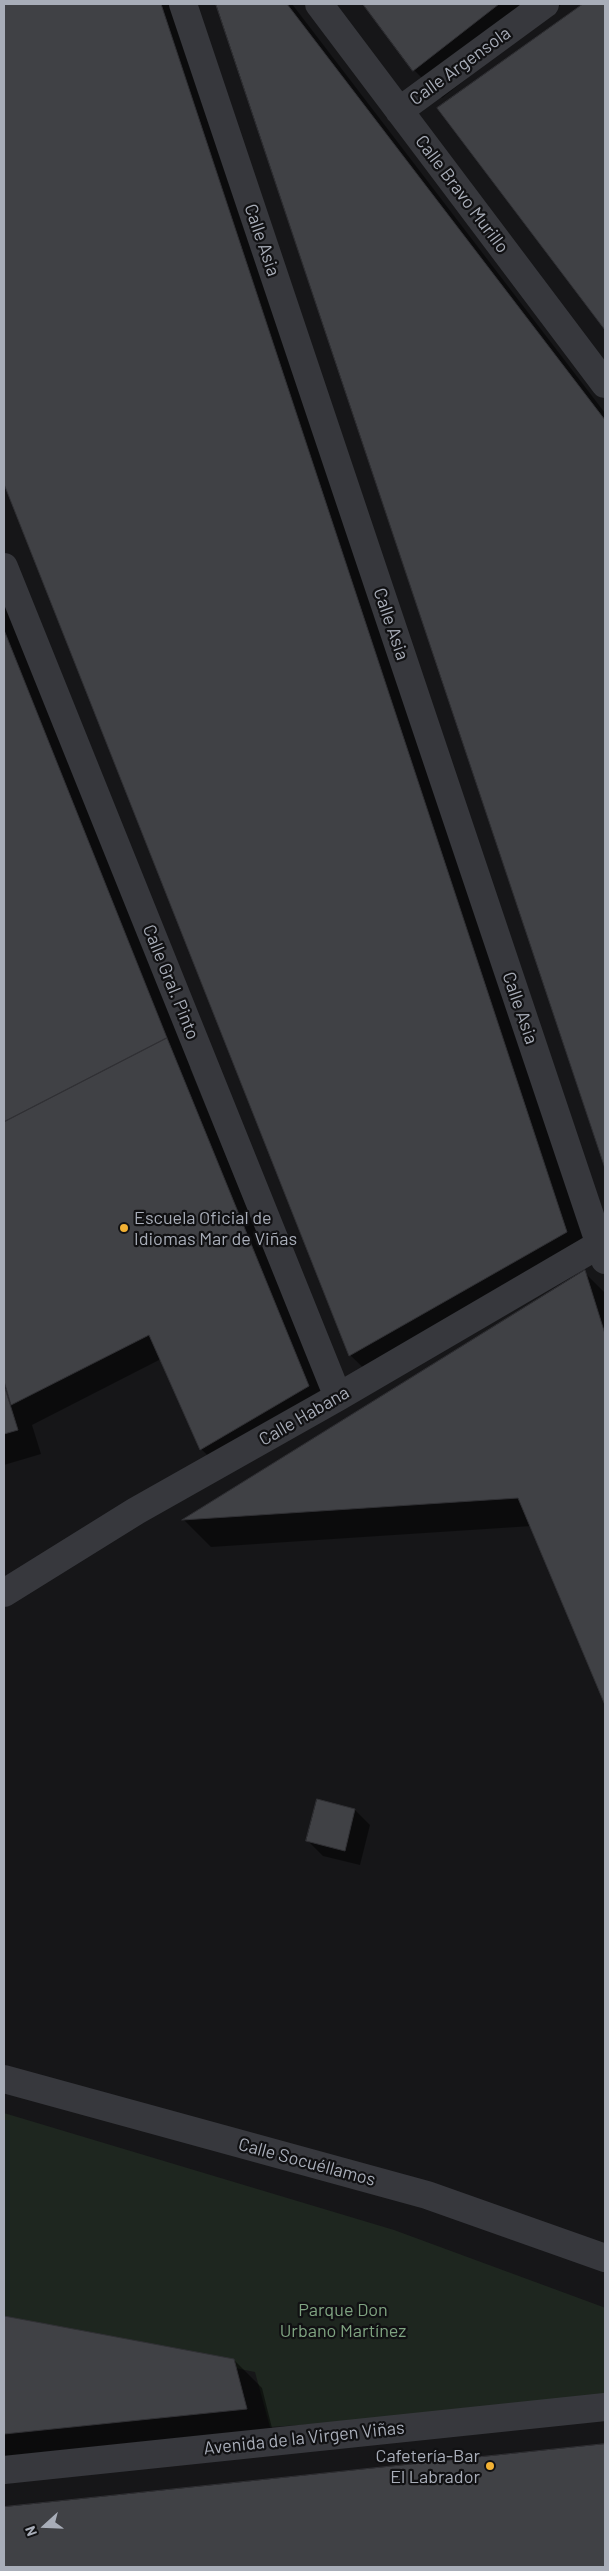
<!DOCTYPE html>
<html>
<head>
<meta charset="utf-8">
<style>
  body { margin:0 }
  #map { position:relative; width:609px; height:2571px; overflow:hidden; background:#161618; font-family:Barlow,sans-serif }
  canvas { display:block }
  .frame { position:absolute; inset:0; border:5px solid #a8adb8; pointer-events:none }
  .north { position:absolute; left:20px; top:2501px; width:50px; height:50px; -webkit-text-stroke:4px #111113; paint-order:stroke; rotate:250deg; font-size:14px; font-weight:700; line-height:20px; text-align:center; color:#a8adb8 }
  .north::after { content:''; display:block; margin:auto; width:18px; height:22px; background:#a8adb8; clip-path:polygon(50% 0,100% 100%,50% 72%,0 100%) }
</style>
</head>
<body>
<div id="map">
<canvas width="609" height="2571"></canvas>
<div class="frame"></div>
<div class="north">N</div>
</div>
<script>
const ctx = document.querySelector('canvas').getContext('2d');
ctx.lineJoin = 'round';
function paint(path, color) {
  ctx.fillStyle = color;
  ctx.fill(path, 'evenodd');
}
function trace(path, color, width, dash) {
  ctx.strokeStyle = color;
  ctx.lineWidth = width;
  ctx.lineCap = dash ? 'butt' : 'round';
  ctx.setLineDash(dash || []);
  ctx.stroke(path);
}
function write(font, color, halo, rows, align = 'center') {
  ctx.font = font + ' Barlow,sans-serif';
  ctx.lineWidth = 4.5;
  ctx.setLineDash([]);
  ctx.textBaseline = 'middle';
  ctx.strokeStyle = halo;
  ctx.fillStyle = color;
  for (const [text, x, y, turn = 0] of rows) {
    ctx.save();
    ctx.translate(x, y);
    ctx.rotate((+turn || 0) * Math.PI / 180);
    ctx.textAlign = isNaN(turn) ? turn : align;
    if (halo) ctx.strokeText(text, 0, 0);
    ctx.fillText(text, 0, 0);
    ctx.restore();
  }
}
const green = new Path2D(`
  M4,2113l390,117 209,77 2,1v97l-335,22 -15,-55 -251,-50z`);
const shadow = new Path2D(`
  M4,4h175l415,1256 -216,122 -28,-27 -346,-874z
  M217,4h75l313,409v751z
  M365,4h197l-120,94 -28,-28z
  M585,4h20v324l-166,-220z
  M4,590l190,476 -4,2 138,338 -106,63 -21,-20 -40,-90 -129,66 9,29 -37,11z
  M584,1272l21,21v409l-73,-176 -321,21 -27,-27z
  M355,1810l15,15 -10,40 -37,-9 -15,-15z
  M4,2318l230,42 28,28 12,48 -270,28z
  M605,2445v122h-601v-59z`);
const building = new Path2D(`
  M4,4h157l406,1228 -218,124 -345,-872z
  M216,4h71l318,416v748z
  M363,4h136l-86,67z
  M583,4h22v326l-168,-222z
  M4,630l163,408 -163,84z
  M167,1038l142,348 -109,64 -51,-115 -138,70 -7,-24v-259z
  M585,1270l20,64v371l-87,-207 -336,22z
  M4,1385l14,45 -14,4z
  M317,1799l38,10 -10,42 -39,-10z
  M4,2316l230,43 13,50 -243,25z
  M605,2444v123h-601v-60z`);
const minor = new Path2D(`
  M183,4l422,1256
  M319,4l286,380
  M399,111l146,-107
  M4,567l334,830
  M4,1593l132,-82 202,-114 267,-156
  M4,2079l423,116 178,63
  M4,2470l601,-63`);
const markers = [
  [124,1228,5,"#f2b134"],
  [490,2466,5,"#f2b134"]
];
const streetNames = [
  ["Calle Argensola",460,66,-36],
  ["Calle Bravo Murillo",462,194,53],
  ["Calle Asia",262,240,71],
  ["Calle Asia",391,624,71],
  ["Calle Gral. Pinto",171,982,68],
  ["Calle Asia",520,1008,71],
  ["Calle Habana",304,1416,-30],
  ["Calle Socuéllamos",307,2162,15],
  ["Avenida de la Virgen Viñas",304,2438,-6]
];
const poiNames = [
  ["Escuela Oficial de",134,1218],
  ["Idiomas Mar de Viñas",134,1239],
  ["Cafetería-Bar",480,2456,"right"],
  ["El Labrador",480,2477,"right"]
];
const parkNames = [
  ["Parque Don",343,2310],
  ["Urbano Martínez",343,2331]
];
paint(green, '#1e261f');
paint(shadow, '#0007');
paint(building, '#404145');
trace(building, '#303034', 1);
trace(minor, '#37383d', 28);
for (const [x, y, r, color] of markers) {
  const dot = new Path2D();
  dot.arc(x, y, r, 0, 2 * Math.PI);
  ctx.fillStyle = color;
  ctx.fill(dot);
  trace(dot, '#111113', 2);
}
write('18px', '#a8adb8', '#111113', streetNames);
write('18px', '#a8adb8', '#111113', poiNames, 'left');
write('18px', '#7fa381', '#111113', parkNames);
</script>
</body>
</html>
